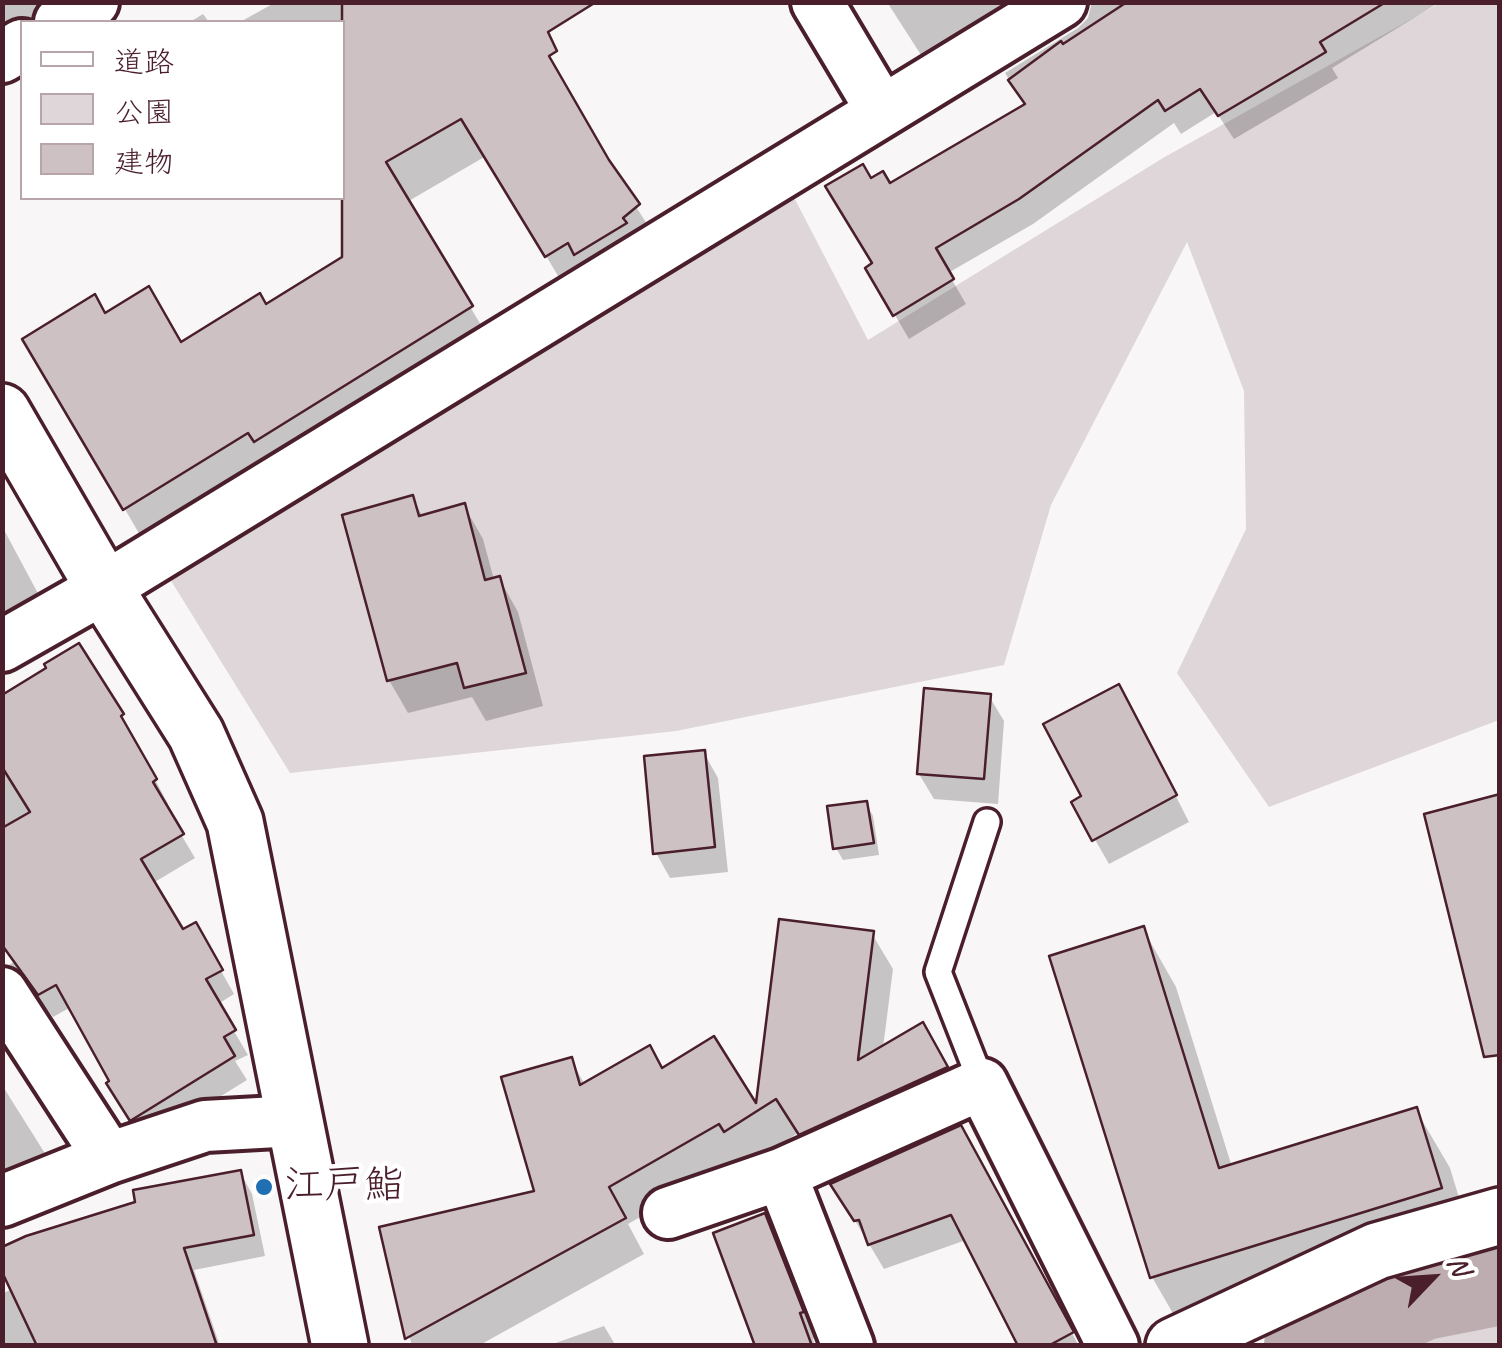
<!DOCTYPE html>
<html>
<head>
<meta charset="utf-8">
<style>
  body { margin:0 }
  #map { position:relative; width:1502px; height:1348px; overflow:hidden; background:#f8f6f7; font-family:Caveat,"Klee One",sans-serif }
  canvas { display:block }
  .frame { position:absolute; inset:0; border:5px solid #4a1f2b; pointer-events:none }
  .legend { position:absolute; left:20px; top:20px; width:325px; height:180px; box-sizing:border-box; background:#fff; border:2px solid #b7a5aa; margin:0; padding:12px 18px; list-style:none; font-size:30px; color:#4a1f2b }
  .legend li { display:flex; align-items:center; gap:20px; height:50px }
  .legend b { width:50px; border:2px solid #b7a5aa }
  .north { position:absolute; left:1382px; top:1228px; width:100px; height:100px; -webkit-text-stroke:8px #fff; paint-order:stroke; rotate:65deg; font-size:28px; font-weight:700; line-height:40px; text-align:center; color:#4a1f2b }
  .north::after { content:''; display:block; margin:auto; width:35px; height:45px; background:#4a1f2b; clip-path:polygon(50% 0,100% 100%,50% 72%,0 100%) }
</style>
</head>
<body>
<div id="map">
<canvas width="1502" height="1348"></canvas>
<div class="frame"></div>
<ul class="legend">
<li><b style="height:12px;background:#fff"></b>道路</li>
<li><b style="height:28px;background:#ded6d9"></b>公園</li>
<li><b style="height:28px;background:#cdc1c4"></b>建物</li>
</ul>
<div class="north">N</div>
</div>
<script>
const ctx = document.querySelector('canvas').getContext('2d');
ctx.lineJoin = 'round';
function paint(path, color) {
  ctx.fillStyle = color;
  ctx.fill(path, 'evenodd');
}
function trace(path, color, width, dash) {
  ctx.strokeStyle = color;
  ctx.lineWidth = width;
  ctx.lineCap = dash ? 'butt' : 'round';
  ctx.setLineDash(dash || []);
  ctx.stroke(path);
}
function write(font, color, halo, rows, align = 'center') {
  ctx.font = font + ' Caveat,"Klee One",sans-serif';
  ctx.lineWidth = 9;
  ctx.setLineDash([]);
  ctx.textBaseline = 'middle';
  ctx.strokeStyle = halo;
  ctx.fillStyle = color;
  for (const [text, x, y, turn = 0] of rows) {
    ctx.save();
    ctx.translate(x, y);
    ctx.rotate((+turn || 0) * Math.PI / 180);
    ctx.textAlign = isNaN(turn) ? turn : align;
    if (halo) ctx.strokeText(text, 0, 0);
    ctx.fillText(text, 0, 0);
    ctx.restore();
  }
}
const built = new Path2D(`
  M1499,1308v37l-113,1 39,-25z`);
const green = new Path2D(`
  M1440,3h59v717l-230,87 -92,-134 69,-144 -2,-138 -57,-149 -136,263 -47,160 -328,66 -386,42 -120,-194 617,-395 81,156 295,-182z
  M1499,1317v28h-87z`);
const shadow = new Path2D(`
  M2,2h75l-33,20h-22l-20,15z
  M276,2h203l128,160 53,82 -91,50 -83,-138 -79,46 86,143 -346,202 -121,-207 78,-24 76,30 86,-38 98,-62 -22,-224h-102z
  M887,2h172l-127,70z
  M1092,2h348l-108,66 6,10 -104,61 -18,-27 -35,22 -7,-11 -141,101 -85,49 18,31 -57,35 -41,-70 7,-5 -4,-82 18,5 137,-81 -21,-33 73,-45 10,-10z
  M203,14l6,8h-19z
  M412,498l11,19 41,-11 19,33 11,41 5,-2 19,34 25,94 -57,15 -14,-24 -64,16 -19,-33z
  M2,526l48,90 -48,23z
  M989,696l15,25 -6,83 -64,-5 -15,-25z
  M2,698l119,17 47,89 -4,2 31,52 -42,25 29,49 13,-7 39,69 -16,10 30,51 -13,6 12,19 -102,63 -23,-36 -10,-25 -41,-75 -18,10 -21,-26 -12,-3 -13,-22 32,-19 -37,-59z
  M1133,712l56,110 -80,42 -35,-61 11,-6z
  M704,753l14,25 10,94 -58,6 -14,-25z
  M866,803l7,13 6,39 -36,5 -7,-12z
  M781,922l91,12 21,35 -10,79 39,-22 44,77 -145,66 -23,-36 -52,33 -5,-7 -113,65 16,30 -166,92h-66l-30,-117 155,-36 34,-133 14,25 77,-14 51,-32 45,72z
  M1143,929l33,58 56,180 184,-57 34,58 24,79 -288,89 -34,-59z
  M2,1085l44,70 -39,25 -5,-3z
  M974,1153l105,193h-58l-55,-106 -82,29 -36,-60z
  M240,1172l12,22 13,62 -71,14 26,76h-218v-52z
  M764,1216l15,25 37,96 -3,2 2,7h-62l4,-2z
  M604,1326l12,20h-69z`);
const river = new Path2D(`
  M1313,1346l16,-12 90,-42 81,-16`);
const building = new Path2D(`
  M342,2h254l-48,30 9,19 -8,5 60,104 31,44 -17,14 4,5 -53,32 -6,-12 -23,14 -84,-138 -75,43 87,144 -219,136 -6,-9 -125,77 -101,-171 73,-45 10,19 44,-27 32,56 79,-49 6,11 76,-47z
  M1127,2h259l-66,40 6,10 -108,64 -18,-27 -35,22 -7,-11 -139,99 -83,49 18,31 -61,37 -28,-48 7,-5 -47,-77 38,-22 8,14 12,-7 7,12 135,-79 -17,-24 53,-39 2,3z
  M413,495l6,21 46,-13 20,77 15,-4 26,97 -62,15 -7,-25 -70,18 -45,-166z
  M79,643l45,71 -3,2 36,63 -4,3 31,52 -43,25 42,70 13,-7 27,48 -17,9 30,51 -12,7 11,19 -105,65 -24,-38 3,-2 -53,-96 -18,10 -36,-50v-117l28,-16 -28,-45v-72l44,-27 -2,-4z
  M1119,684l58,111 -85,46 -21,-39 10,-6 -38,-72z
  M924,688l67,6 -7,85 -67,-5z
  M705,750l10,97 -62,7 -9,-98z
  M1500,794v261l-16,2 -60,-243z
  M867,801l7,42 -41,6 -6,-43z
  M779,919l95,12 -16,129 65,-38 25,45 -149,68 -23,-36 -52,33 -5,-8 -110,63 17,31 -221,121 -26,-112 155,-36 -33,-114 71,-20 8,28 70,-40 12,23 52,-32 42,67z
  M1144,926l75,242 198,-61 25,81 -292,90 -101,-322z
  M961,1125l113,207 -26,14h-30l-67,-131 -83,30 -9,-25 -5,1 -24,-37z
  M241,1170l13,65 -70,13 33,98h-180l-35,-74v-25l24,-11 109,-34 -2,-12z
  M765,1213l39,99 -4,1 12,33h-57l-42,-113z`);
const lane = new Path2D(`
  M982,1084l-44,-112 49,-150`);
const street = new Path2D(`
  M817,2l65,109
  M60,22l33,-20
  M2,57l20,-12
  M2,646l102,-58 957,-586
  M2,993l107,165
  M2,1201l107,-43 96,-32 90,-5
  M668,1213l113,-39
  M848,1346l-67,-172 201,-90 131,262`);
const secondary = new Path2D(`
  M2,412l102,176 92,146 39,88 105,524
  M1174,1346l203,-95 123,-35`);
const markers = [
  [264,1187,10,"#1f6fb2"]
];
const poiNames = [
  ["江戸鮨",284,1187]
];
paint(built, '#ebe6e8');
paint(green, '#ded6d9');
paint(shadow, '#0003');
trace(river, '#bdadb0', 98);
paint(building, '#cdc1c4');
trace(building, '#4a1f2b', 2.5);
trace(lane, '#4a1f2b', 32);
trace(street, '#4a1f2b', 58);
trace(secondary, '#4a1f2b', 62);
trace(lane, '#fff', 25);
trace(street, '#fff', 50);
trace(secondary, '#fff', 55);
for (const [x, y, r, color] of markers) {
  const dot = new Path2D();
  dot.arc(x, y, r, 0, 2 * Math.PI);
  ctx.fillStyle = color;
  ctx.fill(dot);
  trace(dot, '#fff', 4);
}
write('40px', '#4a1f2b', '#fff', poiNames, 'left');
</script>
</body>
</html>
